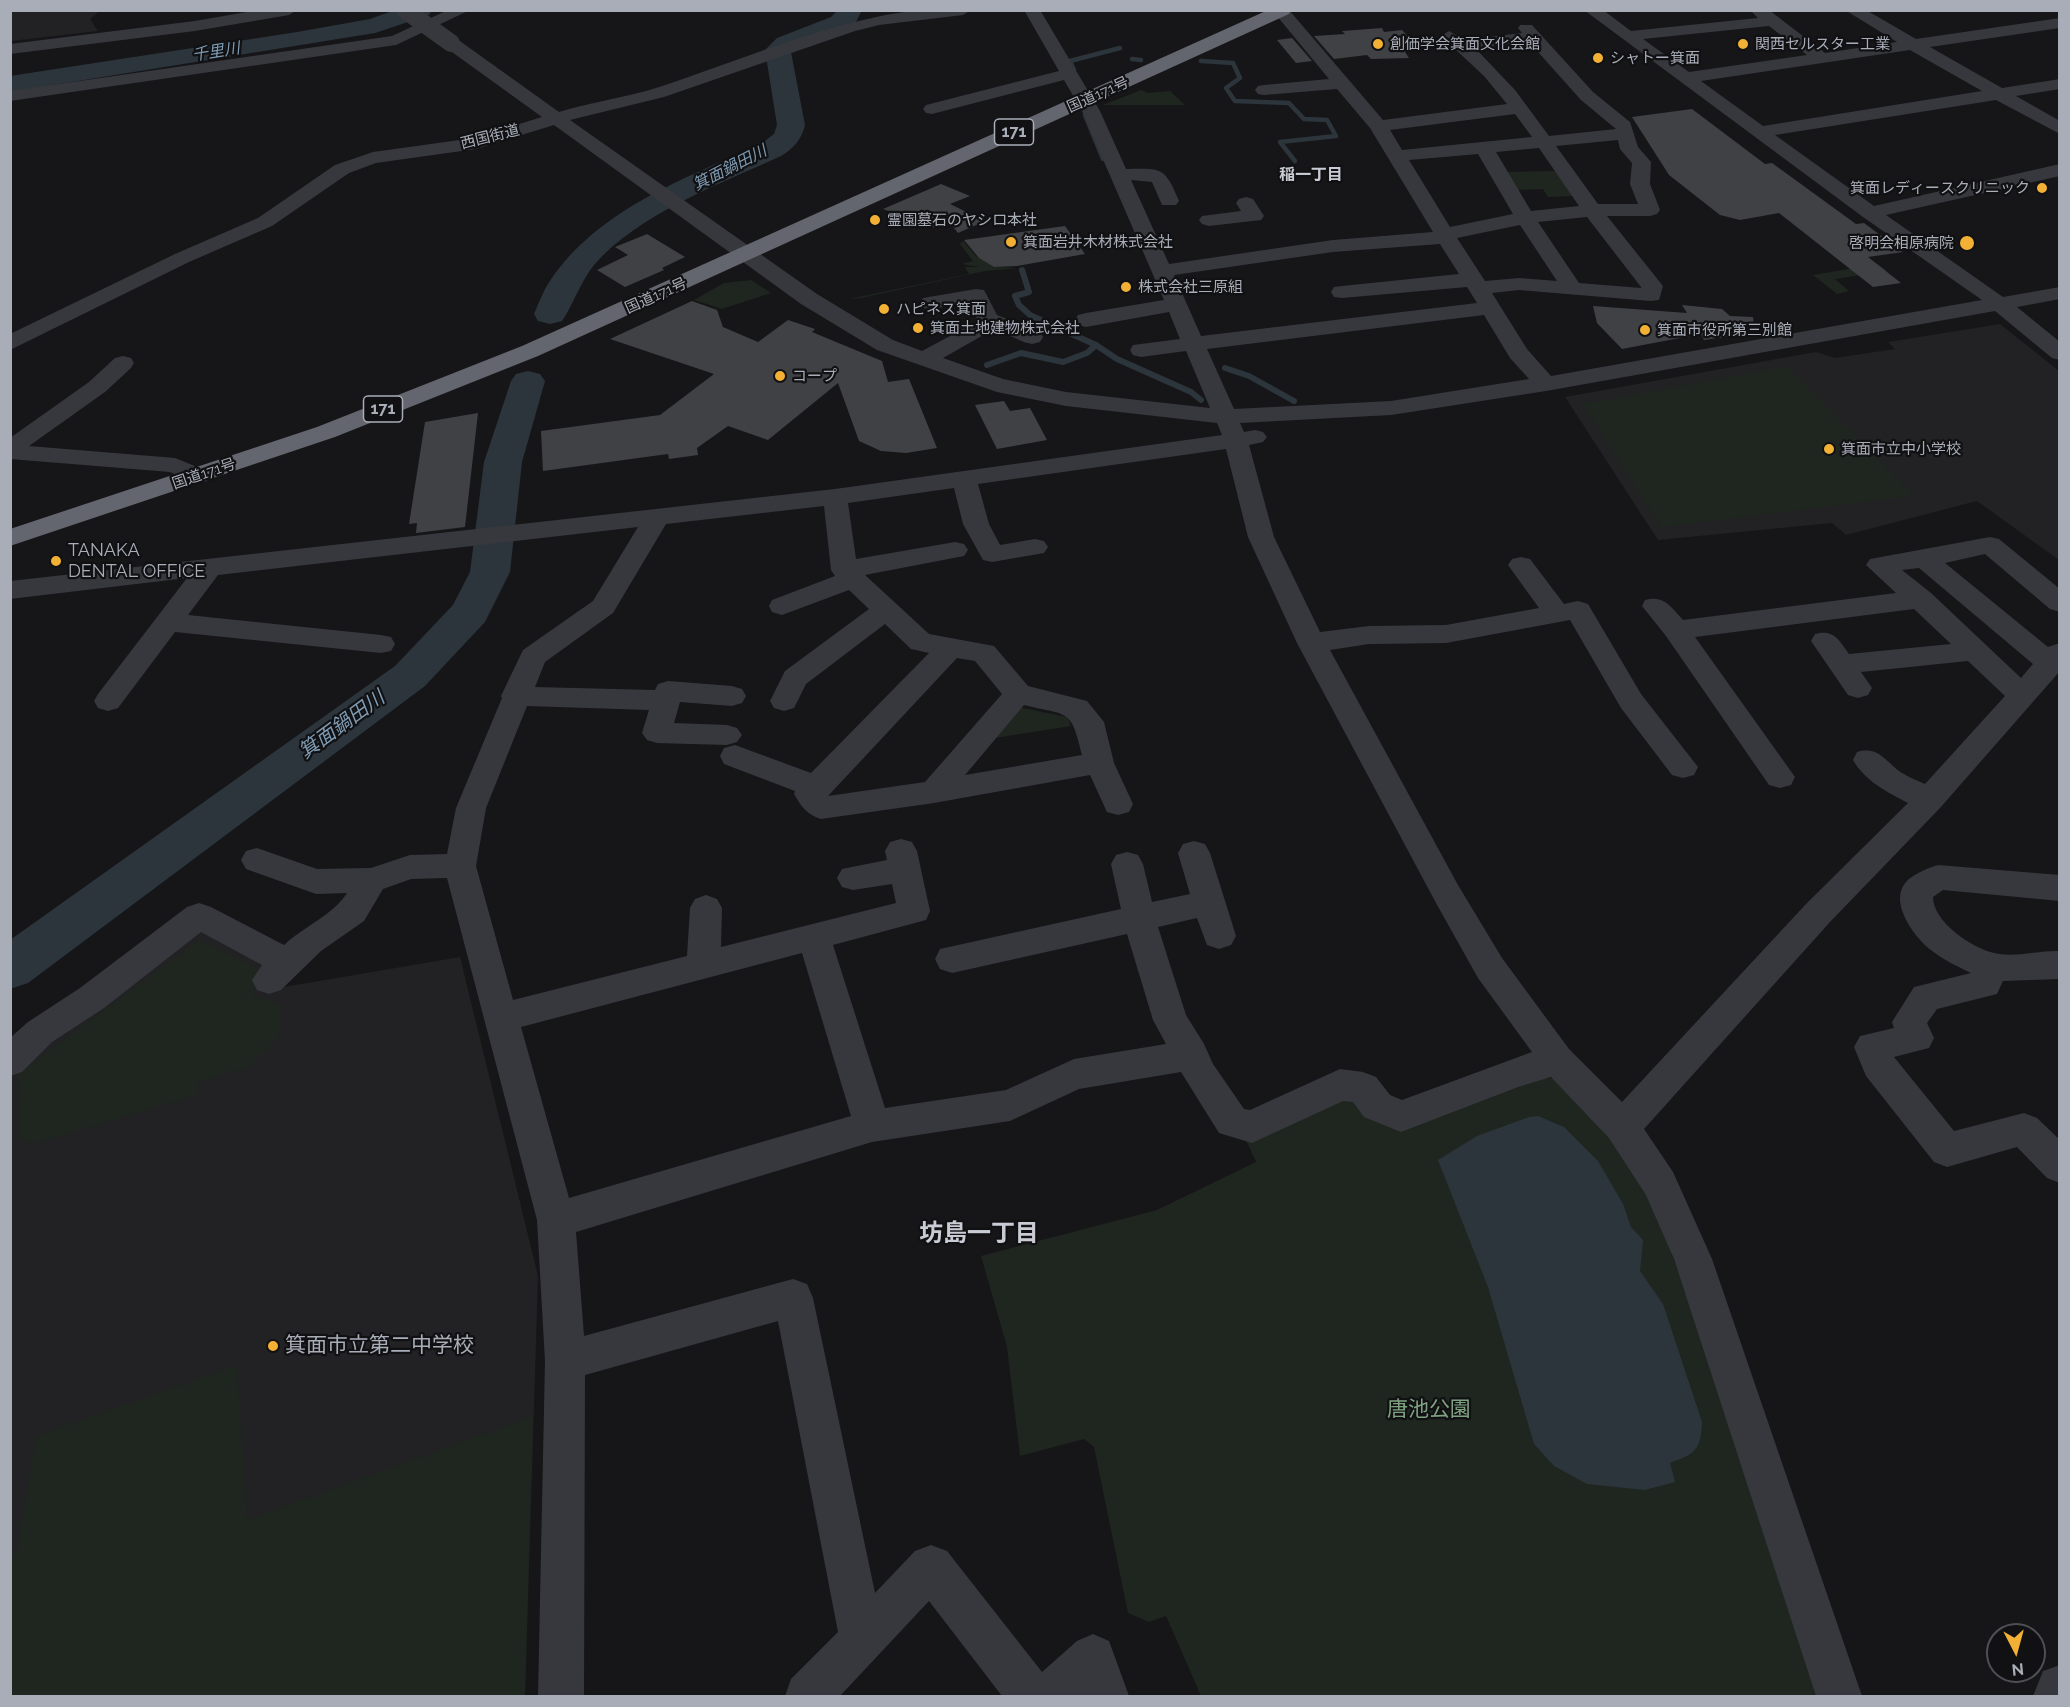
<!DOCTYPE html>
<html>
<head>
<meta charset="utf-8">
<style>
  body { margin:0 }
  #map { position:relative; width:2070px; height:1707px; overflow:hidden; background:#161618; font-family:Raleway,sans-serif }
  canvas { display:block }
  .frame { position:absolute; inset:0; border:12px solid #a8adb8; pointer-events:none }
  .north { position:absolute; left:1986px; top:1623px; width:60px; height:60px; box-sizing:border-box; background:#111113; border:2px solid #4d4f55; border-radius:50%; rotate:174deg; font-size:16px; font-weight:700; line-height:24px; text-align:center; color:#a8adb8 }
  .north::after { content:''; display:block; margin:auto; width:21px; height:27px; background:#f2b134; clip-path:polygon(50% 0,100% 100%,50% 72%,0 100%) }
</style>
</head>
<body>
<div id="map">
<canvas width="2070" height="1707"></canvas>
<div class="frame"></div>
<div class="north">N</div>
</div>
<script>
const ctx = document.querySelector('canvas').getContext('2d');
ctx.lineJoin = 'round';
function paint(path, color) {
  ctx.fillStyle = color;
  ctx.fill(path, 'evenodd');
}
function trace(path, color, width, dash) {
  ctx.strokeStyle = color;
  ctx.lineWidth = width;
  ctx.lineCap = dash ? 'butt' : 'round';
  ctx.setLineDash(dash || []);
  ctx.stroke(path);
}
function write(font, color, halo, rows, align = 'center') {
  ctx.font = font + ' Raleway,"Noto Sans JP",sans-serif';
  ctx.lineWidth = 4.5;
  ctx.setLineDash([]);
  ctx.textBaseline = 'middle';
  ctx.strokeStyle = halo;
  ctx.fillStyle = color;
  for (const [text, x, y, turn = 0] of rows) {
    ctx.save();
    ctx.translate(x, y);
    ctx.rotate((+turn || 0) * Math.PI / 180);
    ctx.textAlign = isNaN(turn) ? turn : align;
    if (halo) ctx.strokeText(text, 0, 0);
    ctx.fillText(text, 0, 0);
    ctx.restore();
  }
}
const built = new Path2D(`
  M11,10h89v1l-10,8 8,12 -87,10z
  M2000,324l59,47v189l-82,-59 -131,34 -14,-12 -174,17 -93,-143 251,-45 19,6 60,-9 -7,-7z
  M206,930l57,28 15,30 182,-31 78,319 -13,420h-514v-619l25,-32 156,-114z`);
const green = new Path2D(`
  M1141,90l7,3 22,-2 15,14h-82z
  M1556,171l17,25 -25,1 -5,-8 -28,1 -11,-18z
  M963,241l13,15 18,11 23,1 -32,3 -124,27 -12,1 120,-25 -4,-7h14l-17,-3 11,-3 -13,-17z
  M1878,264l9,7 -52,8 14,12 -12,3 -24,-19z
  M751,280l20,13 -49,16 -28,-9 30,-17z
  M1787,366l127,130 -253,31 -78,-123z
  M1018,707l49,10 4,9 -89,14z
  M199,940l60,30 -7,25 27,9v32l-30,31 -51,15v13l-162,48 -17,-3 -1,-66z
  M1555,1078l19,16 73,90 182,512h-628l-35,-80 -17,6 -21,-9 -34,-166 -10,-8 -64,17 -13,-109 -26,-91 176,-46 99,-48 -10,-22 94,-50 24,18 155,-29z
  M237,1365l10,155 286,-104 -8,280h-514v-141l6,-2 19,-117z`);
const water = new Path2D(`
  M1538,1116l26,11 34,34 25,43 8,23 12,13 -3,31 23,33 39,118c-1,28 -7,32 -32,41l5,19 -30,8 -58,-6 -33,-18 -20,-22 -46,-157 -50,-127 39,-24 52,-19z`);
const streamFar1 = new Path2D(`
  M1132,59l9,1
  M1201,61l32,2 7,15 -14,10 9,13 54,2 15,16 23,1 9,16 -56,6 15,19
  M1074,70l-4,-9 50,-13
  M1085,115l18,44`);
const stream = new Path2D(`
  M1022,270l7,22 -14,4 4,9 11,10 66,30 21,14 74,33 10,8
  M987,365l34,-12 42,9 24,-9 9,-8
  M1225,368l24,8 45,25`);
const river = new Path2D(`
  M395,10h37l-3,5 -54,18 -365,59v-16l287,-44 73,-13z
  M838,10h24l-6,12 -7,5 -58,25 14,73c-3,14 -12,24 -24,31 -61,28 -143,58 -187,109 -14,18 -20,38 -32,56l-12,3 -12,-3 -4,-7c5,-11 9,-23 16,-33 48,-72 136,-103 211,-137l13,-10 3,-9 -12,-75 12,-12 54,-21z
  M528,371l12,3 5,7 -23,81 -12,110 -25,50 -60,64 -397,297 -18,6v-49l385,-274 58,-61 17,-33 14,-110 27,-81 5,-7z`);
const building = new Path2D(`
  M1382,28l2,4 18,-2 19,20 -16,2 4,6 -38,1 -4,-4 -33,4 -20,-23 31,-2 -3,-3z
  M1292,38l20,23 -16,2 -19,-23z
  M1692,109l73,55 7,-1 84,61 8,-1 39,29 -35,5 33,26 -28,4 -94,-74 -39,7 -20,-5 -51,-40 -37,-58z
  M941,184l29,12 -20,8 35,17 -27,12 -9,-11 -14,6 -52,-19z
  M1065,226l20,28 -68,12 -23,1 -15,-9 -15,-18z
  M647,234l38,23 -23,11 2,2 -39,17 -28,-17 31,-15 -13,-8z
  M692,301l25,9 6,17 35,15 30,-22 27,9 -3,3 70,29 6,21 21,-3 28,69 -31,5 -25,-2 -22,-10 -21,-58 -70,57 -40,-14 -31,22 1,7 -29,4 -1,-5 -125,17 -2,-40 119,-16 54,-41 -104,-35z
  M1682,305l40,4 8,7 23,1 1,8 -11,2 8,6 -47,7 -3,-6 -79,15 -25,-26 -4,-17 94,7z
  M1004,401l6,10 20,-3 17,32 -50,9 -22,-44z
  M478,413l-13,114 -49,6 1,-10 -8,1 16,-102z`);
const minor = new Path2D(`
  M258,10h39l-8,5 -94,16 -185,23v-10l185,-23z
  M448,10h22l-74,35 -386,56v-10l382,-55z
  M918,10h53l-8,5 -84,10 -24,6 -191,66 -94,23 247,174 76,46 29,11 56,-30 -9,-18 -38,6 -8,-1 -3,-5 3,-5 53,-9 8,1 13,25 43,17 3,5 -3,5 -8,2 -8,-2 -30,-13 -51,29 60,21 63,13 144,16 -24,-57 -45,6 -8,-2 -3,-5 3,-5 47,-6 -11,-27 -83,15 -8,-2 -3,-5 3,-5 8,-2 78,-13 -82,-189 -18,-31 -132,34 -6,-1 -3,-4 3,-4 133,-34 -35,-61h16l60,101 26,58c36,-1 39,-2 53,32l-3,4h-14l-10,-23 -21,-2 38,84 164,-24 100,-8 -63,-104 -33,-39 -73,6 -6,-1 -3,-4 3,-4 6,-1 65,-6 -57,-69h17l94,110 124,-16 -23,-28 -43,-40 8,-5 15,9 58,-7 -4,-5 2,-3h12l61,67 37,30 8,25 13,15 -1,22 10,26 -3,4 -7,2h-43l56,70 -4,14 -8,1 -132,-11 -27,3 35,56 24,27 431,-76 -119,-83 -279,-207h19l28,21 127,-13 -8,-8h19l56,43 72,-11 -52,-32h21l50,29 144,-21v10l-130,19 72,41 58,-9v10l-44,7 44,25v13l-64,-34 -221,35 99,71 186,-42v12l-174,39 117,82 57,-10v12l-43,8 43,35v18l-8,-2 -57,-47 -449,80 -155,24 -151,8 4,9 11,-2 8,2 4,5 -4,5 -14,3 25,92 46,95 49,-6 77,-1 93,-17 -31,-43 4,-6 9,-2 9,2 34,45 14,-3 10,3 53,90 57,73 -4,8 -11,3 -11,-3 -51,-67 -51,-88 -124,23 -77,1 -39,6 128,235 44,73 67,91 53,53 184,-198 102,-101c-21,-11 -43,-22 -55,-43l4,-8c20,-6 27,7 42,19 7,5 17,9 26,13l80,-88 -37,-35 -107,11 11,16 -4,7 -10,3 -10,-3 -37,-54 4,-7c19,-5 24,6 34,20l102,-10 -37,-35 -219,28 100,140 -4,8 -11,3 -11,-3 -103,-149 -24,-30 3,-6c19,-5 26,7 38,20l213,-27 -30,-28 4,-6 120,-22 9,2 61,50v23l-10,-3 -65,-55 -40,9 103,84 12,-4v28l-120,137 -110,114 -186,207 29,43 39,87 150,437h-46l-142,-437 -28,-64 -37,-57 -58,-61 -33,10 -117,45 -37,-15 -11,-15 -10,-1 -91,42 -33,-10 -38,-61 -102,17 -69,32 -138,21 -296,90 8,104 209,-57 14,5 6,14 62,295 40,-42 16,-6 16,6 95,121 35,-31 16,-7 16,7 20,55h-127l-73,-95 -89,95h-55l6,-17 47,-47 -60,-311 -193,54 -1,321h-46l7,-335 -8,-141 -90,-342 -36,1 -28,10 -19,32 -43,30 -40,39 -12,4 -12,-4 -5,-10 10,-15 -61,-33 -97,76 -52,34 -30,30 -12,4v-38l18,-16 52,-34 107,-81 12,-4 12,4 73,38c19,-18 49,-30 63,-52l-31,1 -70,-25 -5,-9 5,-9 11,-3 60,21 54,-1 39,-13 37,-1 9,-46 46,-110 -1,-2 22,-46 70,-49 45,-74 -420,48 -30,40 193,20 10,2 4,7 -4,7 -10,2 -206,-21 -57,76 -10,3 -10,-3 -4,-7 4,-7 89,-116 -177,21v-18l825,-92 387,-54 -5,-12 -151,-17 -69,-14 -120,-42 -76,-46 -247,-179 -78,24 -100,14 -27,10 -77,53 -83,36 -179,88v-16l165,-80 83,-36 77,-53 38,-13 101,-14 68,-21 -97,-70 -2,-4 2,-4h12l102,73c32,-10 65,-14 97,-24 87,-28 171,-67 262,-78zM1769,26l38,29 -118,17 -46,-33zM1530,43l51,57 35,29 -67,7 -34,-46 -40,-42zM1910,50l72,41 -219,35 -62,-45zM1515,114l17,23 -130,13 -12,-20zM1618,140l2,9 12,14 -2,21 8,20h-40l-42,-58zM1539,148l40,58 -48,5 -35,-59zM1478,154l35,60 -63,13 -41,-67zM1587,217l54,70v1l-62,-5 -41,-61zM1520,225l37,56 -38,-3 -34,3 -28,-43zM1440,244l19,30 -117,12 -8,1 -3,5 3,5 8,1 125,-11 10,16 -276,33 -27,-61 159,-23zM1484,315l26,43 19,21 -138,22 -157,8 -27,-60zM1226,449l22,88 49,106 139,260 42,75 54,74 -130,48 -12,-5 -14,-18 -13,-5 -23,-3 -90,41 -6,-1 -31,-45 -9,-20 -18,-29 -28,-88 39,-9 10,27 12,4 12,-4 5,-9 -26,-83 -5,-9 -11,-3 -11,3 -5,9 12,41 -38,8 -9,-38 -5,-9 -11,-3 -11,3 -5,9 10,45 -181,40 -5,10 5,10 12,4 175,-39 26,86 13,24 -92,15 -68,31 -121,18 -52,-163 93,-25 4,-9 -13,-60 -5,-9 -11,-3 -11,3 -5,9 2,9 -45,9 -5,9 5,9 11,3 39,-6 4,19 -175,44 1,-39 -5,-9 -11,-4 -11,4 -5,9 -3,48 -174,44 -37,-134 10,-58 41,-102 122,4 -7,23 5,7 10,3 70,2 10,-3 5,-7 -5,-7 -10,-3 -53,-2 6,-21 52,4 10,-3 4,-7 -4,-7 -10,-3 -64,-5 -10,3 -3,6 -120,-3 10,-25 68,-49 53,-89 158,-18 7,64 4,6 -63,24 -3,6 3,6 10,3 67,-25 20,19 -84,62 -15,30 4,7 10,3 10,-3 12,-24 79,-60 26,25 18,4 -118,120 -76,-28 -11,3 -4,8 4,8 71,27 -1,3c7,12 13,21 27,25l113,-16 156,-28 17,37 11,3 11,-3 4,-8 -19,-41 -10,-41 -17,-21 -59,-15 -34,-40 -65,-12 -64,-59 99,-19 4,-6 -4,-6 -9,-2 -99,17 -8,-56 106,-15 9,36 20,36 9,2 52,-9 4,-6 -4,-6 -9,-2 -35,6 -11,-21 -11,-40zM1919,568l114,96 -12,14 -90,-85 -29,-23zM957,658l18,3 27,33 -77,88 -97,14zM1024,705c45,11 47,3 58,50l-117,20zM802,953l49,163 -282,82 -48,-171z
  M1246,197l7,2 11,17 -3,4 -52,6 -7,-2 -3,-4 3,-4 39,-5 -5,-8 3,-4z
  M123,356l8,2 3,5 -3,5 -26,24 -76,54 146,12 32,13 3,5 -3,5c-14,4 -24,-3 -37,-9l-160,-13v-21l79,-56 26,-24z
  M1938,865l122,10v26l-117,-11 -10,7c0,25 39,51 61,56 21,5 45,-3 66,-2v28l-57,2 -6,13 -60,15 -10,14 7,15 -5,10 -35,9 60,74 70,-18 13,5 23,22v43l-13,-5 -30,-31 -70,20 -13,-5 -68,-86 -12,-29 6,-11 34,-8 -2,-6 22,-35 57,-14c-14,-7 -28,-13 -40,-23 -16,-12 -43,-48 -25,-68 7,-8 22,-14 32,-17z
  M2060,1665v31h-27l10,-25z`);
const highway = new Path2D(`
  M1268,10h23l-2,4 -751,342 -203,81 -325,109v-17l307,-102 205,-81z`);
const minorBridge = new Path2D(`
  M405,10l46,33`);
const markers = [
  [1378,44,6,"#f2b134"],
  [1743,44,6,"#f2b134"],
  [1598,58,6,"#f2b134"],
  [2042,188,6,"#f2b134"],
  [875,220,6,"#f2b134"],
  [1011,242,6,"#f2b134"],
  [1967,243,8,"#f2b134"],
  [1126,287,6,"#f2b134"],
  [884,309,6,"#f2b134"],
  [918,328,6,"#f2b134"],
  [1645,330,6,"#f2b134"],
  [780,376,6,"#f2b134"],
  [1829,449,6,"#f2b134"],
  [56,561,6,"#f2b134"],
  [273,1346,6,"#f2b134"]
];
const farPoinames = [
  ["創価学会箕面文化会館",1390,44],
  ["関西セルスター工業",1755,44],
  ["シャトー箕面",1610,58],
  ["箕面レディースクリニック",2030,188,"right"],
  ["霊園墓石のヤシロ本社",887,220],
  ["箕面岩井木材株式会社",1023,242],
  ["啓明会相原病院",1954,243,"right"],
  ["株式会社三原組",1138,287],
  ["ハピネス箕面",896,309],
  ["箕面土地建物株式会社",930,328],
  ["箕面市役所第三別館",1657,330],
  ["コープ",792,376],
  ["箕面市立中小学校",1841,449]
];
const farStreetnames = [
  ["国道171号",1098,95,-24],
  ["西国街道",490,137,-14],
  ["国道171号",656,296,-24],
  ["国道171号",204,474,-19]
];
const farWaternames = [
  ["千里川",216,52,-9],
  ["箕面鍋田川",730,168,-27]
];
const shields = [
  [1014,132,39],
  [383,409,39]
];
const shieldNames = [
  ["171",1014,132],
  ["171",383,409]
];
const farNeighbourhoodnames = [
  ["稲一丁目",1311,175]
];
const poiNames = [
  ["TANAKA",68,551],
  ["DENTAL OFFICE",68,572]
];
const waterNames = [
  ["箕面鍋田川",342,725,-36]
];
const nearPoinames = [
  ["箕面市立第二中学校",285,1346]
];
const nearParknames = [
  ["唐池公園",1429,1410]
];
const nearNeighbourhoodnames = [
  ["坊島一丁目",979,1234]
];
paint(built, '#222225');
paint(green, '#1e261f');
paint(water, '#2c353c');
trace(streamFar1, '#2c353c', 4.5);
trace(stream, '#2c353c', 6);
paint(river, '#2c353c');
paint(building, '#404145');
paint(minor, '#37383d');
paint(highway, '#63666e');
trace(minorBridge, '#37383d', 18);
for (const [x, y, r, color] of markers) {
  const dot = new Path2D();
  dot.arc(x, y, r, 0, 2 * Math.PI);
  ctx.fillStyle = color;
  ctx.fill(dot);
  trace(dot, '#111113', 2);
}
write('15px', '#a8adb8', '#111113', farPoinames, 'left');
write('15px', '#a8adb8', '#111113', farStreetnames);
write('italic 16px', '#7f9bb3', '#111113', farWaternames);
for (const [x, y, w] of shields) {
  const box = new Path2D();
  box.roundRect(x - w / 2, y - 13, w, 26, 4.5);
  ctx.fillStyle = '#111113';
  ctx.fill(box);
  trace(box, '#a8adb8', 1.5);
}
write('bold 16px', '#a8adb8', null, shieldNames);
write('bold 16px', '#c9ccd4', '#111113', farNeighbourhoodnames);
write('18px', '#a8adb8', '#111113', poiNames, 'left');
write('italic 20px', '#7f9bb3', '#111113', waterNames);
write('21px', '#a8adb8', '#111113', nearPoinames, 'left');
write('21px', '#7fa381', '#111113', nearParknames);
write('bold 24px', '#c9ccd4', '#111113', nearNeighbourhoodnames);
</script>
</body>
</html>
